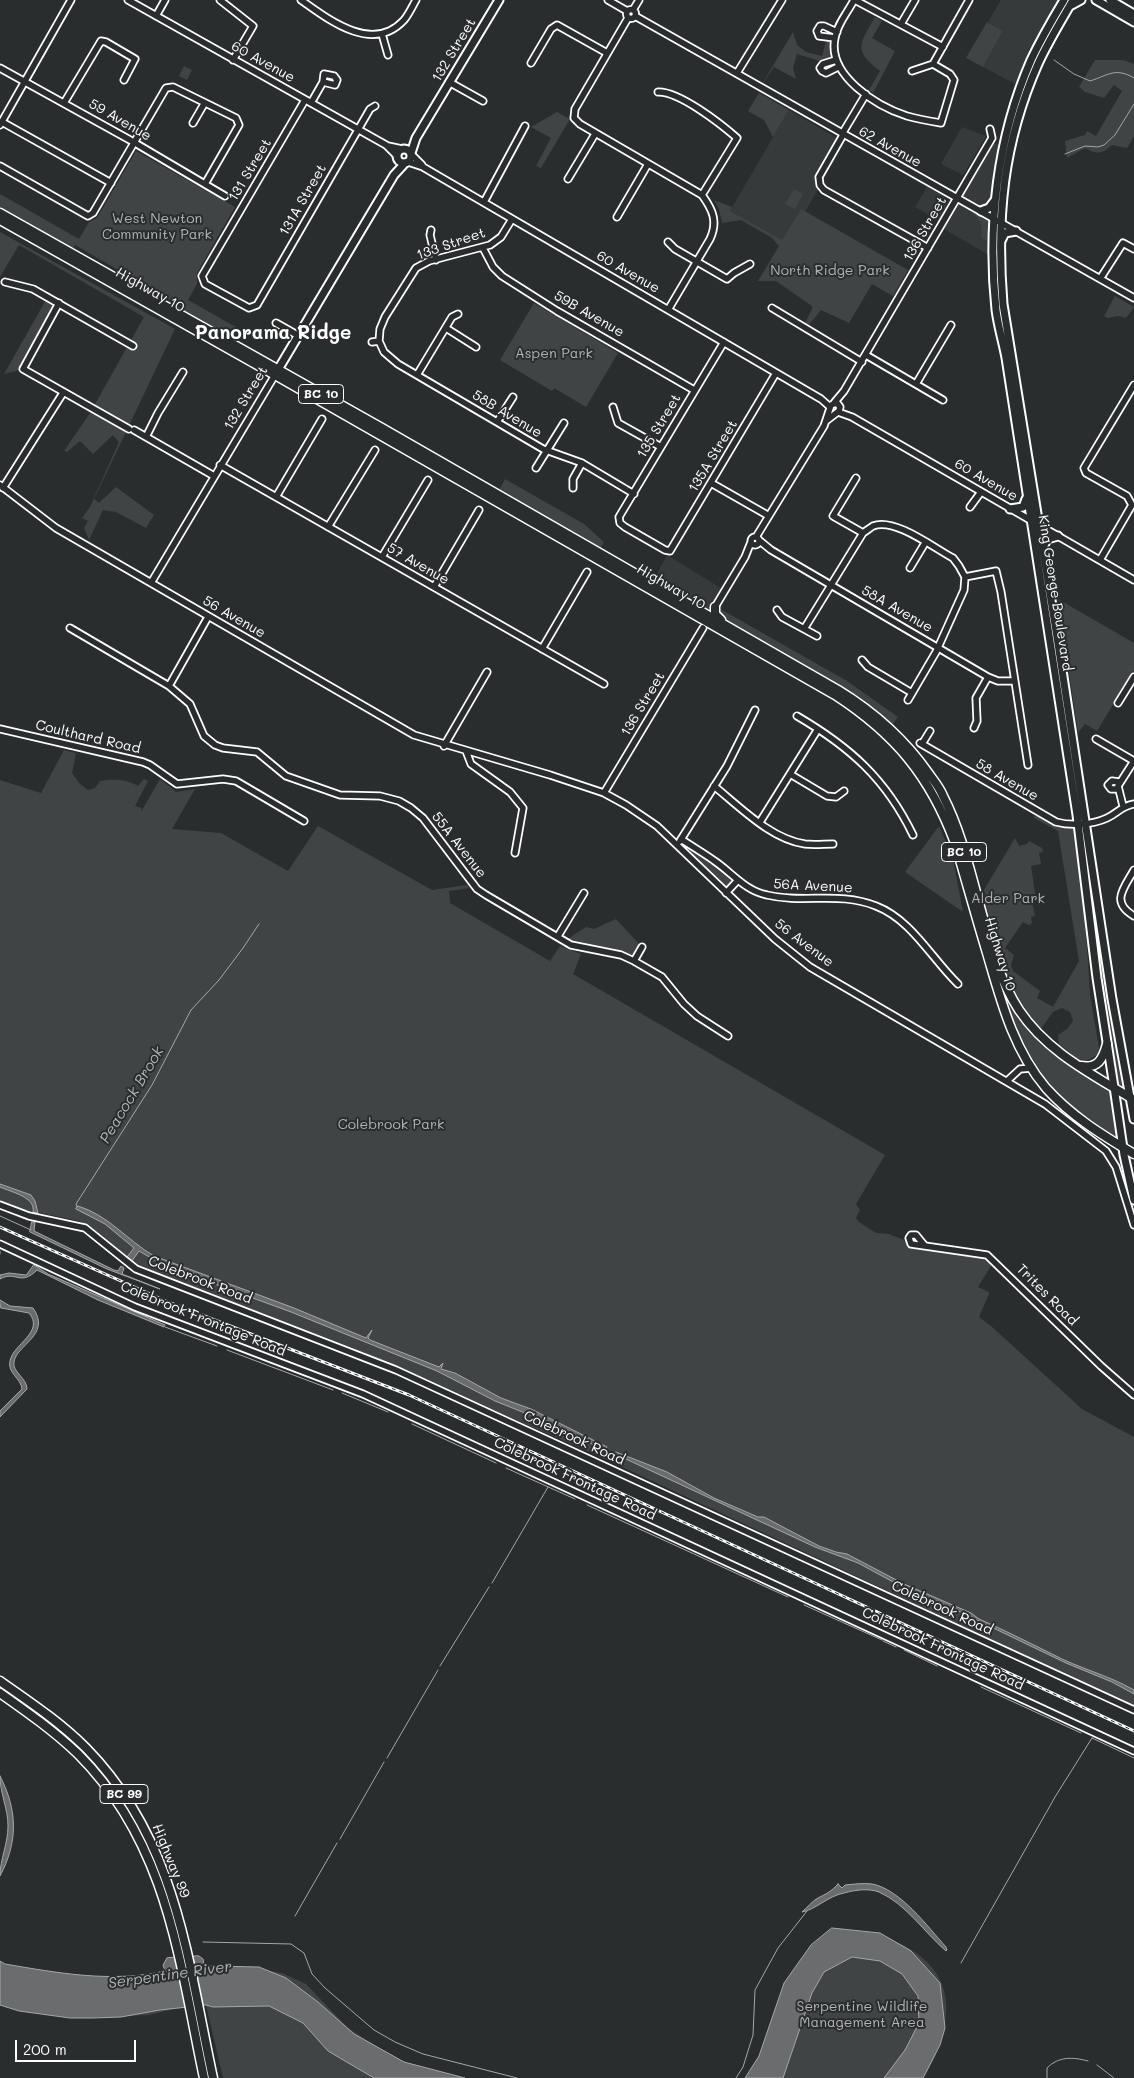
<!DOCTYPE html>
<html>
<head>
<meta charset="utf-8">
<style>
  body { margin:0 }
  #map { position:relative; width:1134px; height:2078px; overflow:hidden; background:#2a2d2e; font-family:Mali,sans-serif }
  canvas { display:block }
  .scale { position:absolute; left:15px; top:2040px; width:121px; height:22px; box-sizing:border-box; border:2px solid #fff; border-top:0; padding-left:6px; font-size:15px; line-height:18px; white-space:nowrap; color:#fff; -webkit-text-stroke:4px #2a2d2e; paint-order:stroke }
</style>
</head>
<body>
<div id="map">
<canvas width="1134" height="2078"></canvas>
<div class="scale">200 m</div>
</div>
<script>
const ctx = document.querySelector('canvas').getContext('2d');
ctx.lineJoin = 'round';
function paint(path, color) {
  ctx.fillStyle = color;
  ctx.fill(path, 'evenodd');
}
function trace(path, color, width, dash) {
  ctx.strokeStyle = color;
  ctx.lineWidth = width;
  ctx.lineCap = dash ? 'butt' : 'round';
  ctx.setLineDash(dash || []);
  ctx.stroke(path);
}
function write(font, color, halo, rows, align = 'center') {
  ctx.font = font + ' Mali,sans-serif';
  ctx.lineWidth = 4;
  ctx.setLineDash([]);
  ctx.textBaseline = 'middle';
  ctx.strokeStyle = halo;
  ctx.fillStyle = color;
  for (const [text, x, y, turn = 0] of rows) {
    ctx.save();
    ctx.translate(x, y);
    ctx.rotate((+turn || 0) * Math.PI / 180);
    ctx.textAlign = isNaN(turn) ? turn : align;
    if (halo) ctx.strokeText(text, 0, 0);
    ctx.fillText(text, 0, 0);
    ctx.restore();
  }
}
const built = new Path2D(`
  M1001,0h59l-18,31 -23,55 -36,-19 20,-36 -15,-9z
  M789,110l48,28 -22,38v9l3,4 -13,23 -4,-3 -19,32 -52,-30z
  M962,127l24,9 -23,39 -22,-11z
  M990,144h11l-9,57 -2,4 -9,4 10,10 -2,36 -47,-27z
  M927,187l21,12 1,3 -10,18 -24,-13z
  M667,555l57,35 -15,26 -57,-33z`);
const green = new Path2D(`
  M875,17l7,4 -10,17 23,13 -22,42 -4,-3 11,-19c-27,-21 -21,-26 -5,-54z
  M987,22l16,9 -20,36 -17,-9z
  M793,32l4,13 9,7 16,4 5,-17h6l1,20 -11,3 -26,-8 -4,14 3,11 -22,-12 -13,19z
  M1095,60h28l11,4v72l-7,12 -15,-3c-10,9 -15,10 -27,3l-18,10 -2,-17 20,-6 2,-4 9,5 26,-45 -8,-6 -10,13 -19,-6 -6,-5z
  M184,66l8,4 -5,10 -8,-4z
  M759,93l30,17 -16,27 -9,-17 -16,-9z
  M557,112l13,7 -29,49 -5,-2 15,-28 -20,-11z
  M136,151l99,56 -38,66v11l-9,16 55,31 -6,10 -54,-30 1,-3 -109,-63 -3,5 -72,-41v-15l79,45 10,-17 8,-4z
  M794,189l9,5 -8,15 -10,-5z
  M714,200l18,7 -2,4 52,29 19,-31 107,61 -15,26 -21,-12 -23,39 -28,-13 -12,15 -4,-2 7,-14v-3l-36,-25h-18l21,-35 -7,-8 -31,-18 -19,3 -3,-14z
  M973,212l15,9v20l-7,-3c1,-10 1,-18 -8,-24z
  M0,232l175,97 -81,170 5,4 17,-16 38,28 -8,13 -30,-16 -13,-2 -14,30 -5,-12 4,-7 -6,-3 8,-11 29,-65 -6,-7 -20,19 -13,-13 -13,11 -3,-1 26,-38 54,-96 -125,-72 -19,32z
  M1115,296l19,11 -8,11 -8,-2 -10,2 -4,-2z
  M47,298l10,6 -1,4 -36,62 -16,4z
  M534,303l84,50 -32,54 -32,-19 -2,3 -52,-31z
  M505,479l79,45 20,18 -5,9 -101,-59z
  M1058,599l76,44v27l-37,61 -12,-7 -7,9z
  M717,607l130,74 51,36 -6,8 -39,-30 -132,-77 -4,-5z
  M64,750l12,3 -4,20 7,10 9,7 7,-2 5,-7c14,-2 25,-2 38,5l6,-7 4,2 -13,25 7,2 -1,4 19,-33 16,13 19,-3 -23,40 49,4 67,38 30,-45 114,64 35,-5 2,3 -20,3 1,12 100,58 10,-15 21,8 -8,20 312,181 -29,49 4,6 -4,8 3,4 17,11 13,1 15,6 6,6 64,8 12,6 3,-1 3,5 -14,23 11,5v2l-10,23 12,9 91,83 52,28v269l-531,-248 -253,-111 -215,-83 -41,-34 -15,-9 -62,-13 -17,-7v-421l41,13z
  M1035,815l19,11 20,2 11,87 5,80 9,53 -1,6 -11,7 -9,-2 -19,-15 -1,-9 9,-6 6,-8 -3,-9 -8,-4 -9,4 -13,18c-35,-36 -45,-88 -59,-135l34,-57 4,8 8,-2 2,-3 13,7 1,4 -4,1 2,11 -10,2 5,34 -4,1 3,15 -4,1 1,6 -3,2 -6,-3 -18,26 9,7 -3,10 2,6 27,20 -3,7 16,9 26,-46 -21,-130 -24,-13z
  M939,826l14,33 10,53 -58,-40z
  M684,843l51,36 -9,10 -45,-43z
  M1087,879h4l35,212 -8,-5 -15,-84z
  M616,919l24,26 -5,15 -51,-12 -18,-8 20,-13 8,2z
  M992,959c12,22 23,51 38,71 20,26 53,43 80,60l7,47c-12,-4 -25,-15 -35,-23 -54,-41 -70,-93 -90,-155z
  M838,1930c15,2 39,3 53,9 43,19 64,47 52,94 -4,16 -10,31 -20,45h-172z
  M200,1956l3,3 1,5 10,4 25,-2 43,7 24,11 41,43 33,22 29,15 52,14h-238l-17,-73 -32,4 -25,6 -66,3 -64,-7 -19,-6v-44l5,3c53,9 107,19 160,7l-2,-6 4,-7z`);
const water = new Path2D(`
  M0,1184l31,11 4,6 3,12 -5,-1c3,-15 -22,-20 -33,-25z
  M78,1206c30,9 49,34 76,50l140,52 72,30 6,-8 -4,8 2,2 69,27 4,-4 -2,6 14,4 46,25 30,11 76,38 -2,3 -70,-33 -40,-16 -58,-30 -146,-59 -128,-47 -24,-14 -7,10 -5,-4 7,-9 -29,-24 -29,-15z
  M32,1222h3l-1,9 80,39 4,1 3,-5 3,2 -2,6 38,15 -53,-20 -77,-37z
  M34,1265l14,9 117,51 -1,2 -66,-27 -61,-30c-17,17 -21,0 -37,9v-4l9,-2 17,2z
  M0,1300l10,6 23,2c19,27 -17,37 -19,54 -2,10 13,16 13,27l-27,28v-6l22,-22c-1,-11 -15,-16 -12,-28 3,-17 35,-29 19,-48l-28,-5z
  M616,1452l51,20 47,26 44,19h6l55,29 17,6 11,2 57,30 67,29 8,6c25,11 49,23 73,35 26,14 56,21 82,36v4l-22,-12 -46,-19 -106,-51 -52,-22 -50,-27 -43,-16 -200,-93z
  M0,1776c18,35 18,66 0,100 0,-17 8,-32 8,-50 0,-18 -8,-32 -8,-50z
  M838,1884l4,4 3,-3c9,-1 19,-2 27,-1 28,5 56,43 74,63l1,3 -1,1c-22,-19 -40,-47 -67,-59 -11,-4 -24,-2 -35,1 -16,3 -29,17 -42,19 5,-4 10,-11 16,-14 8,-4 14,-7 20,-14z
  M832,1928l48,5 31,18 29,32 5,45 -5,17 -17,33h-39l21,-28 14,-27 -1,-27 -16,-22 -22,-13 -28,-4 -28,15 -12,21 -29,85h-38l14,-22 25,-73 27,-38z
  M199,1956l4,3 1,5 7,2 48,1 27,11 32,24 36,32 50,28 61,16h-91l-46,-27 -25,-28 -34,-17 -56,1 -7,-2 -46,5 -39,7 -28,1h-23l-51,-7 -19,-6v-44l5,3c53,9 107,19 160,7l-2,-6 4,-7z`);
const stream = new Path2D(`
  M1054,60l20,14 16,7c19,-6 25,-14 44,-3
  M1065,154l20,-8 13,1 6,-2 11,-10 19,-31
  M77,1207l-1,-3 76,-119 39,-75 28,-30 24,-32 16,-24
  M0,1216l31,14
  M0,1251v3
  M165,1327l52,19
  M227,1350l106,40
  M342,1393l46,19
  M412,1424l84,39
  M506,1468l69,31
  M587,1505l201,92
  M492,1583l56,-96
  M804,1605l78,35
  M883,1641l13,6
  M904,1650l33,16
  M440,1666l49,-79
  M981,1687l100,46
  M1092,1738l42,20
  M387,1758l51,-88
  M340,1839l44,-77
  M295,1916l42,-73
  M203,1942l88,2 13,9 8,21 13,14 49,42 21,12 28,12 94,24
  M961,1963l94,-166 37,-59
  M1097,2065l17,13
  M736,2078l7,-11 10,-32 2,-45 23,-42 29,-37
  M1047,2078v-10c12,-12 26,-11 41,-7`);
const minor = new Path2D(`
  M128,0l258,145 11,11
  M220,0l33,26 -20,34
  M301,0c28,20 72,54 103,20 5,-6 8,-13 12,-20
  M608,0l19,11
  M854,0c-6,12 -17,24 -19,38 -8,37 41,68 72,78 11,3 22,5 34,7l13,-43 -4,-6 -17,-10 -21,7
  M855,0l88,47
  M626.5 14a4.5 4.5 0 1 1 9 0a4.5 4.5 0 1 1-9 0Z
  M633,10l6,-10
  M156,16l9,-16
  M635,16l499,282
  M628,18l-53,91 -1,9 6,6 122,71c11,15 16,27 8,44l-42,71
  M901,24l14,-24
  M382,34l6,21
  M835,38l-16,-2 -2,-5 3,-5h4l13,6
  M836,60l-13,4 -3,4 2,3 4,2 12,-6
  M531,63l20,-34 6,-4 50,28
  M933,64l36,-64
  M0,68l130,72 95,56
  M737,73l45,-73
  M449,82l34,19
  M658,92c21,-1 63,32 79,46l-35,57
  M305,100l-103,176 3,8 44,24 8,-3 113,-196 5,-3
  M64,103l37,-62 5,1 29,17 -11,21
  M311,103l12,-21 1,-8 10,2 3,4 -2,5 -12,-3
  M2,122l109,61
  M193,123l11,-19
  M0,125l71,-125
  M842,134l24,-40
  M843,135l-24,42 1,8 4,5 104,58
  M388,146l14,3
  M412,155l10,10
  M408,162l15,5 398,232 9,8
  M0,166l88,50 5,-3 73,-125 7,-1 63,31 3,7 -34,59
  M568,179l27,-45
  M484,202l41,-76
  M617,217l31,-53
  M431,230l-1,5 6,25
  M668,242l7,7 52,30 7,-6 16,-9
  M483,248l10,19 9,9 55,35 137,79
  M1100,279l23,-36 11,6
  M5,282l28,7 100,57
  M59,303l-36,66 106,60
  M772,308l90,54
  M276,323l23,13
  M446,328l30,19
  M379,341l5,11 14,12 145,85 39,14 52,31
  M372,342l7,-1 1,-12 5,-12 31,-49 13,-7 61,-16 11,-8 11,-18
  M724,342l-105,175 1,6 5,4 40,23 5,1 106,-178
  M866,355l77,45
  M417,375l35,-58 6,-3
  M916,384l35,-59
  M834,403l10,-12 148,-253 -2,-9
  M613,407l5,16 43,24
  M838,412l14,5 282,163
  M497,422l16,-25
  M134,430l80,46
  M146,437l12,-24 25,-41
  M220,465l384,219
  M536,468l28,-45
  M856,478l-23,38 30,17
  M711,483l58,33
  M0,485l56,43 358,207 136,40 54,18 22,12 31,21 118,113 35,28 235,137 61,47 10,16 18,58
  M3,488l60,-95
  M573,488v-9l9,-16
  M276,497l46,-78
  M970,507l11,-15
  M328,527l47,-77
  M751 541a4 4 0 1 1 8 0a4 4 0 1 1-8 0Z
  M756,537l68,-111 7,-21 6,-2 3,4 -1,4 -13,10
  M760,541l11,9 217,127 10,4h16
  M382,557l46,-77
  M1100,560l32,-55 -5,-9 -41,-23 -2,-5 50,-83
  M910,568l15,-25
  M965,577l31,-6 5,21 27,173
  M151,583l124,-208
  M434,587l45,-77
  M715,607l30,-50 6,-15
  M777,610l5,7 35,19
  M70,628l99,58 21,18 14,32 11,9 8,3 34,4 29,24 54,19 40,1 19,5 12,7 12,10 54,71 9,6 85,50 50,10 13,6 28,16 22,27 13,12 31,20
  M804,629l59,-96c3,-2 7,-5 10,-7 21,-9 61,22 80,32l6,8 6,11 -1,13 -28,62 -28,48
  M542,649l45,-77
  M862,660l6,7 44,26
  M169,686l39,-69
  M1118,703l16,-26
  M797,716c53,31 89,63 116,119
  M974,728l3,-7 -1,-23 12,-21
  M0,729l143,33 7,3 27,19 46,-5 13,2 68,40
  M1096,739l38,22
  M920,743l136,79c15,4 36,3 51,-4 11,-5 14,-12 27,-14
  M922,744l8,-13
  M444,746l43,-74
  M466,751l5,13 39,28 13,16 -8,45
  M790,774l37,22 9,1 8,-6
  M714,786c27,22 57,53 91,58 9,1 19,0 28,0
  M1118,789h-7l-3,-4 4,-4 7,1
  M604,793l99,-165
  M1123,806l-5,-20 16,-25
  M760,822l58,-93
  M681,839c12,8 24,15 35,23 17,12 30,29 51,33 37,9 72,-4 109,11 36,14 55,52 82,78
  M680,841l47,-75 28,-56
  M1134,870c-10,18 -24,32 0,46
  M726,893l12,-13
  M558,936l26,-43
  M634,961l8,-14
  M1007,1081l13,-12 12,-1
  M0,1205l29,11 56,12 51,41 260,101 738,340
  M0,1244l135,63 228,87 771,357
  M925,1246l-14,-2 -2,-6 2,-3h5l9,11 62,9 114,111 33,29`);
const major = new Path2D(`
  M1064,0c-12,20 -23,39 -33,60 -34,78 -44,166 -35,250 2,16 7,32 10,48l71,457 20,163 17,109 10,68 10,45
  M1073,0c-12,21 -25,42 -35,64 -35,79 -42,154 -35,240l54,333 55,362 22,120
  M1096,0l38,22
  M1110,0l24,14
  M1070,6l11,-6
  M397 156a7 7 0 1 1 14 0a7 7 0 1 1-14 0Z
  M411,153l5,-15 83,-138
  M981,211l8,-3 6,-8
  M1001,241l4,-8 11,-2
  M276,373l118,-198 11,-12
  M1010,509l13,-2 3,-8
  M1042,550l5,-11 11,-3`);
const highway = new Path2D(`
  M0,213l382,215 456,262c36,22 66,48 91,84 5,7 11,14 14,22 19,37 28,79 39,118 9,33 18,67 37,96 28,42 73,64 115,90
  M0,220l275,155 560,320c60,39 95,81 120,148 11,37 21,74 32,110 14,48 26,96 59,135 25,28 56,47 88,66
  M715,607v7l6,6
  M1081,1066c17,3 22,-7 26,-22
  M0,1681c30,21 60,41 86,67 91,93 101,210 127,330
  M0,1693c27,19 54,38 78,61 90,90 101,206 126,324`);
const rail = new Path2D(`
  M0,1227l168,75 241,93 725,336`);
const shields = [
  [321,394,45],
  [964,852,45],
  [124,1794,48]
];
const shieldNames = [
  ["BC 10",321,394],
  ["BC 10",964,852],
  ["BC 99",124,1794]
];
const streetNames = [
  ["132 Street",454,50,-59],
  ["60 Avenue",263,62,29],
  ["59 Avenue",120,120,30],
  ["62 Avenue",890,147,29],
  ["131 Street",250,170,-59],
  ["131A Street",303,200,-60],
  ["136 Street",925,229,-60],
  ["133 Street",451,244,-19],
  ["60 Avenue",628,272,30],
  ["Highway 10",150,290,29],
  ["59B Avenue",589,314,30],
  ["132 Street",246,398,-59],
  ["58B Avenue",507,414,31],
  ["135 Street",659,426,-59],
  ["135A Street",713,456,-59],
  ["60 Avenue",986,480,30],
  ["57 Avenue",418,564,30],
  ["Highway 10",671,587,30],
  ["King George Boulevard",1055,593,81],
  ["58A Avenue",897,609,30],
  ["56 Avenue",234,617,30],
  ["136 Street",643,704,-59],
  ["Coulthard Road",88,737,13],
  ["58 Avenue",1007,780,30],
  ["55A Avenue",459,845,52],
  ["56A Avenue",813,886,3],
  ["56 Avenue",804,943,37],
  ["Highway 10",1000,954,73],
  ["Colebrook Road",200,1280,21],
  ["Trites Road",1047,1295,45],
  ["Colebrook Frontage Road",203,1319,22],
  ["Colebrook Road",574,1438,25],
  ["Colebrook Frontage Road",575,1479,25],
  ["Colebrook Road",942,1608,25],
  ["Colebrook Frontage Road",943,1649,25],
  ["Highway 99",171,1861,68]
];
const parkNames = [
  ["West Newton",157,219],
  ["Community Park",157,235],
  ["North Ridge Park",830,271],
  ["Aspen Park",554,354],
  ["Alder Park",1008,899],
  ["Colebrook Park",391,1125],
  ["Serpentine Wildlife",862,2007],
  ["Management Area",862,2023]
];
const waterNames = [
  ["Peacock Brook",132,1095,-59],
  ["Serpentine River",170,1975,-8]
];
const districtNames = [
  ["Panorama Ridge",273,333]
];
paint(built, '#373a3b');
paint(green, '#414445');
paint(water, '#6a6c6d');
trace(water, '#a6a7a7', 1);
trace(stream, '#a6a7a7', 1);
trace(minor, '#fff', 9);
trace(major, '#fff', 11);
trace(highway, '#fff', 11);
trace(minor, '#2a2d2e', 5.5);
trace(major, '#2a2d2e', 7);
trace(highway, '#2a2d2e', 8);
trace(rail, '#fff', 3);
trace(rail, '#2a2d2e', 1, [4]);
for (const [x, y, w] of shields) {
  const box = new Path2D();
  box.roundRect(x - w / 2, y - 9.5, w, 19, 4);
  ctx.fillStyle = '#2a2d2e';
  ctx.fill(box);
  trace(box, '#fff', 1);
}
write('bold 12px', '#fff', null, shieldNames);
write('14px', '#fff', '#2a2d2e', streetNames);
write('14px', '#b3b4b5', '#2a2d2e', parkNames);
write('italic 15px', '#b4b6b6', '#2a2d2e', waterNames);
write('bold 19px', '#fff', '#2a2d2e', districtNames);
</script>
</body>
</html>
